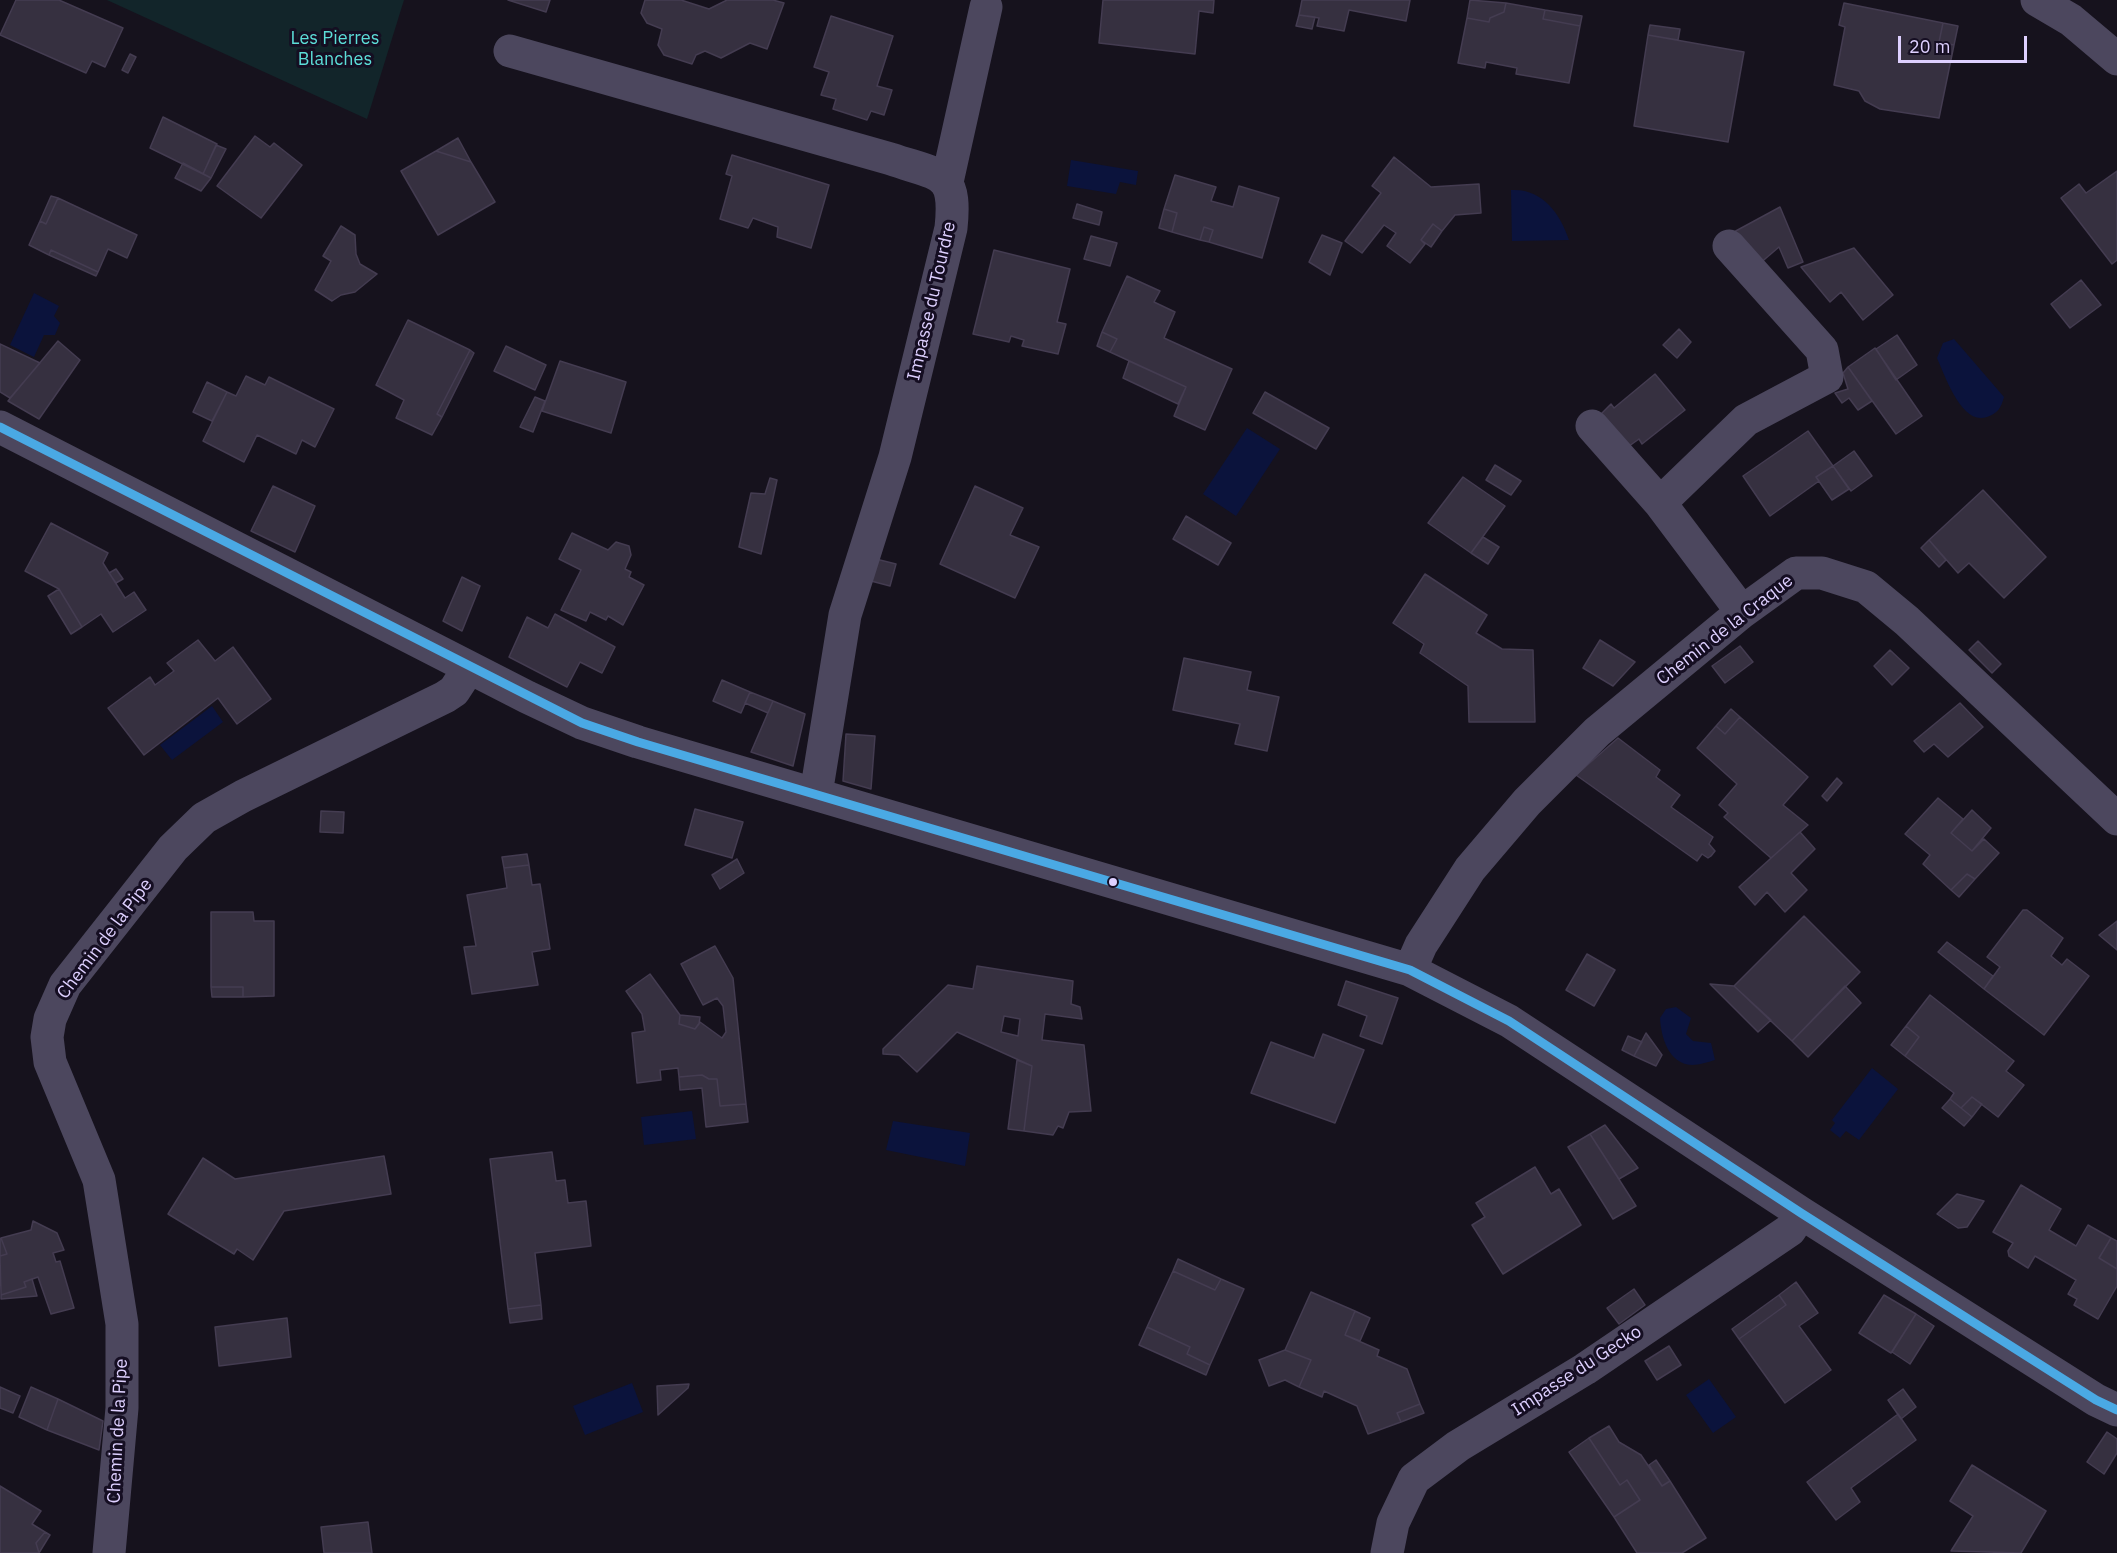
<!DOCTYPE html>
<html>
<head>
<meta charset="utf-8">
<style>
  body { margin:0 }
  #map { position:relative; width:2117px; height:1553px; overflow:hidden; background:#16121d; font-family:"IBM Plex Sans",sans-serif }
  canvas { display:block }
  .scale { position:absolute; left:1898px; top:36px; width:129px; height:27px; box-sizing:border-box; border:3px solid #ded0ff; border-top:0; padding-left:8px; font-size:18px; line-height:21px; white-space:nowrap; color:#ded0ff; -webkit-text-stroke:4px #150e22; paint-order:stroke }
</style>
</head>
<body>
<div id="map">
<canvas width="2117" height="1553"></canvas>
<div class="scale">20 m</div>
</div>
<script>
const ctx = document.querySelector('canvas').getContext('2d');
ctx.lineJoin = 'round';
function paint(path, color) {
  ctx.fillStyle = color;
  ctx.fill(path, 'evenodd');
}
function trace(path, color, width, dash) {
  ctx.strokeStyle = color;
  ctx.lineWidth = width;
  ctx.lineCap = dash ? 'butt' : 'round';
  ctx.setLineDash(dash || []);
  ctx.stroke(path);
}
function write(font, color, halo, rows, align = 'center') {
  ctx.font = font + ' "IBM Plex Sans",sans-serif';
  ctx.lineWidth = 6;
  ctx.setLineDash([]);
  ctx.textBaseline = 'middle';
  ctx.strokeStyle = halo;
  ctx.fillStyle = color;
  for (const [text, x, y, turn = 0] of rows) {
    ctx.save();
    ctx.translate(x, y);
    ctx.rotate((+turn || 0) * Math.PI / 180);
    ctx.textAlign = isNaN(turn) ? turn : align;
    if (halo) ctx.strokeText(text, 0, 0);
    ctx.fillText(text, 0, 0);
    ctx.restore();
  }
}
const green = new Path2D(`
  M107,0h297l-37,119z`);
const water = new Path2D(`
  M1071,160l67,11 -2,14 -16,-3 -4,12 -49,-8z
  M1511,190c31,-2 49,23 58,50l-57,1z
  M34,293l25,13 -5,10 6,7 -5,12h-11l-10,22 -24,-12z
  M1954,339l50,58c-3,11 -6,16 -17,20 -25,9 -42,-41 -50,-59l6,-15z
  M1247,428l33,21 -44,67 -33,-22z
  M212,706l11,16 -51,38 -12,-15z
  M1676,1007l15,11 -5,16 7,7 18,2 4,17c-7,2 -16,5 -23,5 -24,-1 -31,-29 -32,-47l6,-9z
  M1872,1068l26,21 -39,51 -13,-9 -6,7 -10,-8 5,-7 -3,-3z
  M692,1111l4,28 -52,6 -3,-28z
  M893,1121l77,12 -5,33 -79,-16z
  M1709,1379l27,38 -23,16 -27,-38z
  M632,1383l11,29 -58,23 -12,-29z`);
const building = new Path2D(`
  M16,0h43l64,28 -18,39 -13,-6 -6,12 -86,-38z
  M508,0h42l-4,12z
  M645,0h36l28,9 18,-9h46l11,3 -17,46 -17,-6 -29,15 -16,-7 -9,4 -4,9 -28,-9 -6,-10 4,-16 -15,-6 -6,-10z
  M1103,0h111l-1,13 -14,-2 -4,43 -96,-11z
  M1302,0h108l-4,21 -57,-11 -5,21 -27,-5 2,-8 -20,-3z
  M1470,0l36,3 -2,9 -14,6 -1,4 -22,-4z
  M1506,3l39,7 -2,9 37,7 -11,57 -53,-9 1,-6 -31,-6 -1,6 -27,-5 9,-45 22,4 1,-4 14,-6z
  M1844,3l99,20 -4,19 15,3 -15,73 -59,-9 -15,-8 -6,-10 -25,-6 11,-58 -6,-2z
  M1545,10l37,6 -2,10 -37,-7z
  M1299,15l16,2 -3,12 -16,-3z
  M831,16l62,20 -16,50 15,4 -8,25 -13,-4 -4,9 -34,-11 3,-10 -15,-4 8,-23 -15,-5z
  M1943,23l15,3 -4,19 -15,-3z
  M1650,25l30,4 -2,11 -30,-5z
  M1648,35l96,17 -16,90 -94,-16z
  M130,54l6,3 -8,16 -6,-3z
  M163,117l54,27 -14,30 -53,-26z
  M255,136l15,11 4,-4 28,22 -41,53 -44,-32z
  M458,138l13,24 -35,-11z
  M216,145l10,4 -15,29 -8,-4z
  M436,151l35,11 24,40 -57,33 -37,-64z
  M732,155l97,30 -18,63 -34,-11 1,-10 -25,-9 -5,10 -28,-9 12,-43 -6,-2z
  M1394,157l37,30 48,-3 2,29 -26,2 -13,16 -9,-7 -12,16 4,4 -15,19 -23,-17 9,-13 -12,-8 -22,28 -17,-12 36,-48 -9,-7z
  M183,163l28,15 -10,13 -26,-13z
  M2117,171v89l-5,4 -51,-66 18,-14 7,9z
  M1175,175l41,12 -5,14 22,6 6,-21 40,12 -17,60 -53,-16 4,-12 -9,-3 -4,13 -28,-8 5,-19 -13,-4z
  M51,196l7,2 -12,26 -6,-3z
  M58,198l79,37 -10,23 -19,-9 -10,23 -47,-22 -2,5 -20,-10 11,-24 6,3z
  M1077,204l25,8 -3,13 -26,-7z
  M1780,207l23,55 -15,6 -9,-21 -21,18 -26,-32z
  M1164,209l13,4 -5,19 -13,-4z
  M1433,224l9,7 -11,16 -10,-7z
  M341,226l14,9 1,19 4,10 17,10 -22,18 -14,3 -9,6 -17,-11 16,-29 -8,-5z
  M1204,227l9,3 -4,12 -9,-2z
  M1322,235l20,8 -12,32 -21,-13z
  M1091,236l26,7 -7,23 -26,-7z
  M1854,248l39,47 -30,25 -22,-28 -11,10 -29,-35z
  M51,250l47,22 -2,4 -47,-21z
  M994,250l76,19 -13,53 9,2 -8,30 -36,-8 2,-6 -13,-4 -2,6 -36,-8z
  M1127,276l33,15 -6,11 21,10 -11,26 68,31 -27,61 -31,-14 12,-29 -76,-35 7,-13 -15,-7z
  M2081,280l20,25 -31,23 -19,-24z
  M408,320l62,30 -33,64 5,3 -10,18 -36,-17 8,-18 -28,-15z
  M1679,329l12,13 -14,16 -14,-13z
  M1102,332l15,7 -7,13 -13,-6z
  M1897,335l20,30 -21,15 -20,-31z
  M58,341l22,19 -41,59 -31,-18z
  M0,344l40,19 -30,35 -10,-6z
  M506,346l40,19 -11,25 -41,-19z
  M1875,348l47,68 -26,18 -48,-67z
  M470,350l4,3 -32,64 -5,-3z
  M560,361l66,21 -15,51 -69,-22z
  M1129,361l57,26 -8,17 -55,-26z
  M1848,367l24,34 -14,9 -9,-12 -7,5 -7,-10 13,-4 -5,-16z
  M1655,374l30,36 -43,34 -3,-5 -14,10 -27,-32 13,-13 3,4z
  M246,376l19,9 4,-8 65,32 -19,38 -13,-7 -6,14 -39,-19 -13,27 -41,-21 24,-49 9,4z
  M207,382l20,10 -15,29 -19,-9z
  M1265,392l64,36 -13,21 -63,-36z
  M535,397l10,4 -12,31 -13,-5z
  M1808,431l25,35 -17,11 3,4 -49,35 -27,-40z
  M1854,451l18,25 -21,15 -18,-25z
  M1495,465l26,16 -10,14 -25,-15z
  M1833,466l16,23 -17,11 -16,-23z
  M1463,477l42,29 -34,47 -43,-30z
  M770,478l7,2 -16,74 -22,-7 12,-54 14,1z
  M273,486l42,20 -20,46 -44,-21z
  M975,486l48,22 -13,27 29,12 -24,51 -75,-34z
  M1983,490l63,67 -42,41 -35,-35 -11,10 -29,-33z
  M1186,516l45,27 -13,22 -45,-26z
  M51,523l57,30 -5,10 22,35 9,-6 12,18 -33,22 -12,-18 -19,13 -23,-38 -34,-18z
  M572,533l36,17 8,-8 13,4 2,9 -6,14 6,3 -2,5 15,8 -21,40 -15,-9 -2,4 -16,-8 -4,9 -25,-11 20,-40 -22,-11z
  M1483,537l16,10 -11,17 -17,-11z
  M1929,540l17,20 -7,7 -18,-19z
  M876,559l20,5 -6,22 -19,-5z
  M116,569l7,10 -7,4 -7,-10z
  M1425,574l62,41 -11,18 26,16 31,1 2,72h-66l-1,-36 -48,-33 4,-9 -31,-21z
  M462,577l18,9 -18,45 -19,-10z
  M59,589l23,38 -11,7 -23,-38z
  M555,614l60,33 -13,26 -22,-11 -13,25 -58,-30 18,-40 21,11z
  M198,640l17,21 18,-14 38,52 -34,25 -19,-26 -74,57 -36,-47 42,-31 5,8 19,-14 -7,-8z
  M1600,640l35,22 -22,24 -30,-18z
  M1978,641l23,23 -9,9 -23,-23z
  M1740,646l13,16 -28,21 -13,-17z
  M1890,650l19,18 -17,17 -18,-19z
  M1184,658l67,14 -4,18 32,7 -12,54 -32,-7 5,-20 -67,-14z
  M722,680l28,12 -9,21 -28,-12z
  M750,692l23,9 -5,12 -23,-10z
  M773,701l32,13 -12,52 -42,-14z
  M1960,703l23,24 -35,30 -14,-13 -10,8 -10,-11z
  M1731,709l9,8 -15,17 -9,-8z
  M1740,717l68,60 -25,28 25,20 -37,33 -47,-41 4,-4 -9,-8 18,-21 -40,-36 19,-22 9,8z
  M846,734l29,2 -4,53 -28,-8z
  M1618,738l42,32 -4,7 24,18 -9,12 42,30 -4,7 6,7 -4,5 -3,2 -6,-4 -5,7 -121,-86z
  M1837,778l5,5 -15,18 -5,-5z
  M1938,798l25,21 -12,14 21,18 12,-12 15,14 -24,26 -8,-5 -16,16 -28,-26 7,-9 -25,-21z
  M695,809l48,13 -11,36 -47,-13z
  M1972,810l19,18 -19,23 -21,-18z
  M321,811l23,1 -1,21 -23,-1z
  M1800,832l15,17 -24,24 16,17 -22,22 -18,-20 -12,13 -16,-18z
  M527,854l2,11 -25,3 -2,-11z
  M737,859l7,14 -24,16 -8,-14z
  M529,865l3,20 8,-1 10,65 -18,3 6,33 -66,9 -8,-47 12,-1 -9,-51 40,-7 -3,-20z
  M1967,874l8,5 -16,18 -8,-7z
  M2023,910h4l36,28 -12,18 11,9 5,-6 22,17 -45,59 -60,-46 16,-22 -13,-10z
  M211,912h42l1,9h20v75l-31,1v-10h-32z
  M1804,916l56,56 -68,69 -58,-55z
  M2117,921v29l-18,-15z
  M1947,942l46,34 -9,13 -46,-37z
  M715,946l18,32 13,126 -26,2 -3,-27h-8l-7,-4 -23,2 -1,-9 -18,2 1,10 -24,3 -5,-50 13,-2 -3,-17 -16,-23 24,-17 30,41 -1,9 16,5 5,-7 22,16 4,-6 -3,-26 -6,-8 -14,7 -22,-41z
  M1587,954l28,16 -21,36 -28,-16z
  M977,966l96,15 -2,23 9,3 2,12 -37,-5 -3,26 42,5 7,66 -22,1 -6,16 -5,-2 -5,9 -29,-4 8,-65 -75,-34 -40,40 -18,-17 -16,-1v-5l65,-64 25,4zM1004,1016l16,3 -2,17 -17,-4z
  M1346,981l52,17 -16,46 -22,-8 7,-20 -29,-11z
  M1710,984l24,2 37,34 -13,12z
  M1845,986l16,17 -53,54 -16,-16z
  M211,987h32v10h-31z
  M1930,995l84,66 -8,10 18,14 -26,32 -26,-20 -11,11 -11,-9 4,-6 -49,-37 14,-19 -13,-11z
  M680,1015l20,2 -1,7 -4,5 -16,-5z
  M1906,1026l13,11 -14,19 -14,-11z
  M1646,1033l16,22 -6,11 -22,-10z
  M1323,1034l41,16 -29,73 -84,-30 20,-51 43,16z
  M1628,1036l14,6 -8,14 -12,-6z
  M1017,1060l15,6 -8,65 -16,-2z
  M702,1075l7,4h8l3,27 26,-2 2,18 -42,5 -4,-39 -22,2 -1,-13z
  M1972,1097l10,7 -10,13 -11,-9z
  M1950,1099l22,18 -8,9 -22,-18z
  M1605,1125l33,43 -19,11 -29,-45z
  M1590,1134l46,72 -23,13 -45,-72z
  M552,1152l4,29 9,-1 3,23 18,-2 5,45 -56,7 6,52 -33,4 -18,-150z
  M384,1156l7,38 -107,17 -31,49 -16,-11 -3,5 -66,-40 35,-56 32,21z
  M1535,1167l16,27 8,-5 22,36 -78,49 -31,-49 13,-8 -9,-14z
  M2021,1185l40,24 -12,21 27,16 12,-21 23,13 -12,20 18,11v17l-19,33 -24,-14 3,-6 -9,-5 8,-14 -41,-24 -7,12 -19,-12 -1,-5 5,-8 -20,-11z
  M1957,1194l27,7 -17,26 -9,1 -21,-14z
  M33,1221l24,12 7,17 -11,3 3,9 4,-1 14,47 -23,6 -13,-37 -14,5 2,5 -25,8 -1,-39 7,-2 -6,-16 30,-8z
  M1,1238l6,16 -7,2v-17z
  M2111,1238l6,3v28l-18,-11z
  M1178,1259l43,20 -6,11 -42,-19z
  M1173,1271l42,19 6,-11 23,10 -34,76 -23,-11 3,-7 -43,-20z
  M32,1279l5,17 -36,3v-4l25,-8 -2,-5z
  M1796,1282l22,31 -19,13 32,44 -46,33 -46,-64 47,-34 -7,-10z
  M1634,1289l11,16 -26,19 -12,-16z
  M1311,1292l44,19 -10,24 34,15 -2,6 30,13 13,35 -23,9 4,9 -33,12 -11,-28 -33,-15 -2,6 -23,-10 12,-27 -26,-10z
  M1779,1295l7,10 -47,34 -7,-10z
  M1884,1295l32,19 -25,39 -32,-20z
  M541,1305l1,14 -32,4 -2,-14z
  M1355,1311l15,7 -10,23 -15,-6z
  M1916,1314l18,12 -24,38 -18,-12z
  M287,1318l4,39 -72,9 -4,-39z
  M1147,1327l43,20 -3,7 23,11 -4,10 -67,-30z
  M1669,1346l12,19 -24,15 -12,-19z
  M1285,1350l26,10 -12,27 -14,-7 -16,6 -10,-26z
  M689,1384l-1,4 -30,27 -1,-29z
  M0,1387l20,9 -7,17 -13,-5z
  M31,1387l27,12 -11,31 -28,-13z
  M1903,1389l13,18 -15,12 -13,-19z
  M58,1399l45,22 -4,29 -52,-20z
  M1420,1404l4,9 -23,9 -4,-9z
  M1898,1414l18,26 -65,48 9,14 -24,18 -29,-38z
  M1609,1426l10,16 22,13 21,31 8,-5 36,57 -24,15h-45l-23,-36 26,-17 -13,-20 -7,5 -31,-47z
  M2107,1432l10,7v14l-13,21 -17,-12z
  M1589,1438l31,47 7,-5 13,20 -26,17 -45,-65z
  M1656,1460l14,21 -8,5 -13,-21z
  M1972,1465l74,46 -25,42 -70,-2 22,-35 -23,-15z
  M0,1486l41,25 -9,13 13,8 -9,11 3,10h-39z
  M368,1522l4,31h-48l-3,-26z
  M45,1532l5,3 -11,18 -3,-10z`);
const minor = new Path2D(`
  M2037,0l34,20 46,39
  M510,51l381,108c49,17 66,11 60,69l-56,229 -50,158 -29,179
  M947,182l39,-175
  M1592,426l68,77 82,109
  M0,427l527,270 55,26 56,19 772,228 99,51 292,192 295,187 21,10
  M1660,503l86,-83 81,-43 -5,-27 -93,-104
  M1410,970l11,-25 49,-76 57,-67 70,-70 145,-120 54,-39h26l44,14 41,34 210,198
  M109,1553l13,-145v-84l-23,-144 -49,-118 -3,-25 3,-18 15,-34 108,-137 31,-30 39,-22 202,-99 9,-6 15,-23
  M1387,1553l6,-30 21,-44 44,-33 127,-77 205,-139 11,-17`);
const bus1 = new Path2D(`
  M0,427l582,296 56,19 772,228 99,51 292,192 295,187 21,10`);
const markers = [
  [1113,882,5,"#ded0ff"]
];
const parkNames = [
  ["Les Pierres",335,39],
  ["Blanches",335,60]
];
const streetNames = [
  ["Impasse du Tourdre",932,301,-77],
  ["Chemin de la Craque",1725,630,-38],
  ["Chemin de la Pipe",105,939,-53],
  ["Impasse du Gecko",1577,1371,-33],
  ["Chemin de la Pipe",118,1431,-87]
];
paint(green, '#12252a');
paint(water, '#0b133c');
paint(building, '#363040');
trace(building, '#443c51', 1.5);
trace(minor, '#4c475e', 33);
trace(bus1, '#4aa9e4', 9);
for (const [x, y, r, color] of markers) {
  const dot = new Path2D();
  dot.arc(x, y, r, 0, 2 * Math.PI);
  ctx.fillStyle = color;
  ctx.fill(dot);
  trace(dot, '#150e22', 2);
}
write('18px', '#5cded8', '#150e22', parkNames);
write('18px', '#ded0ff', '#150e22', streetNames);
</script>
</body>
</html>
